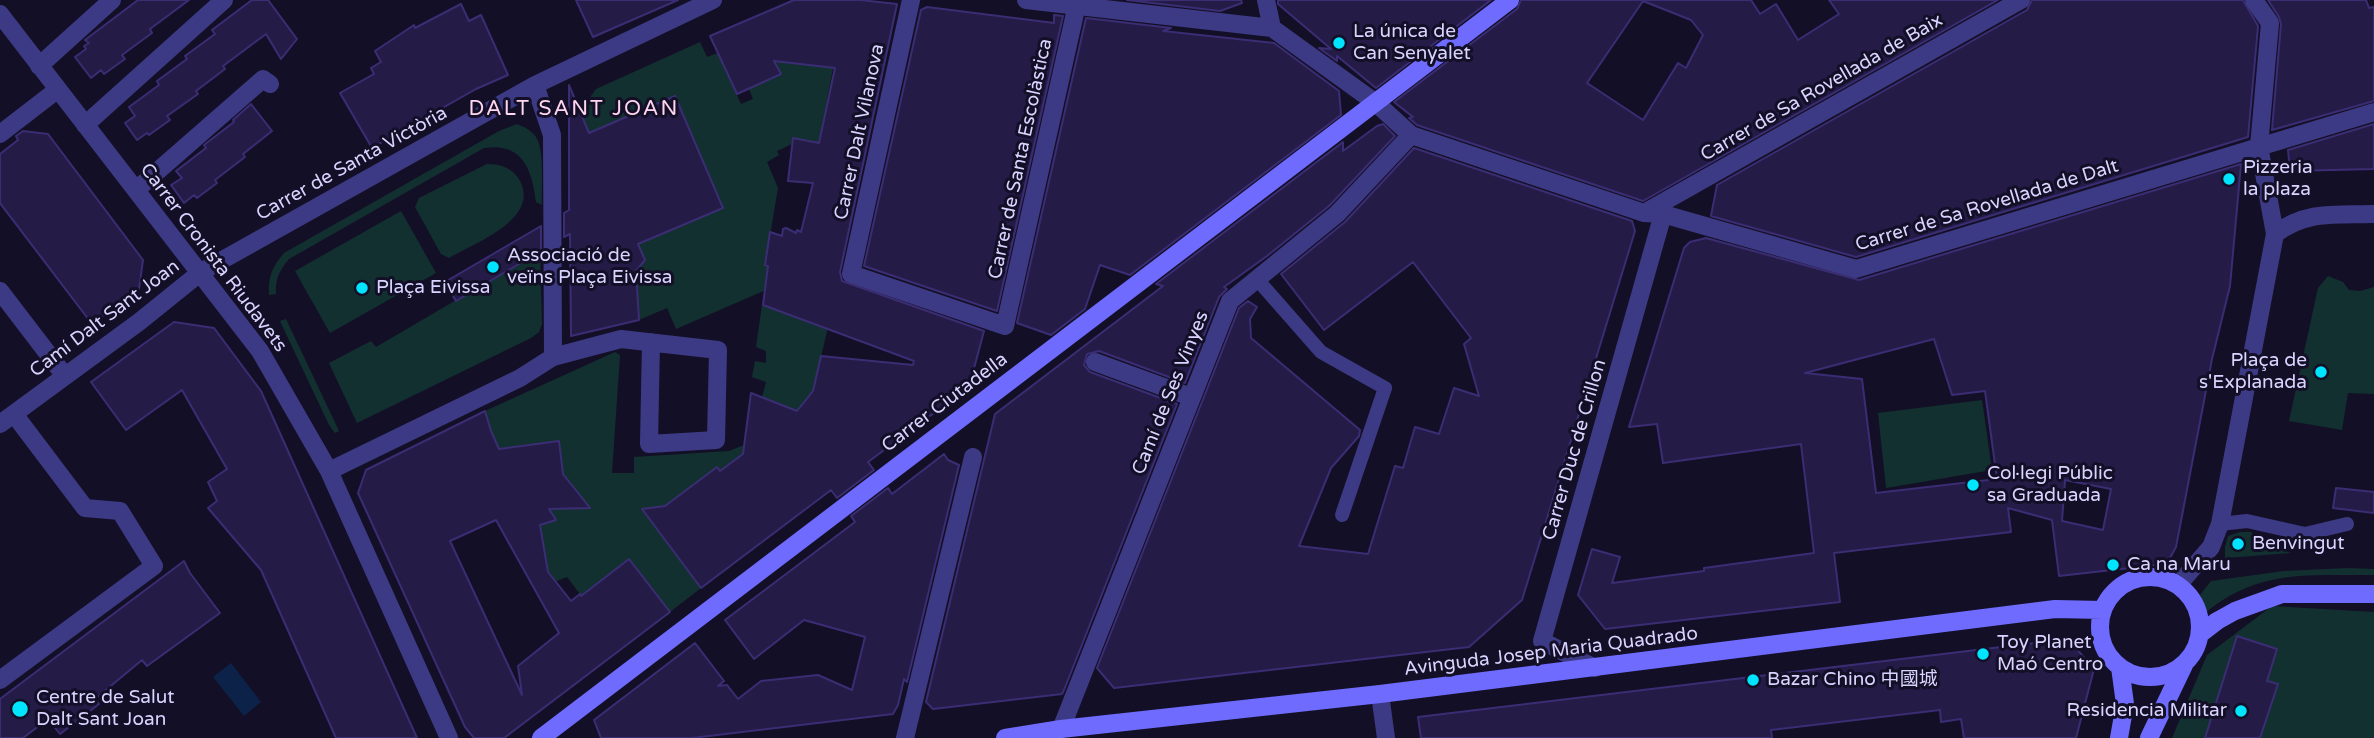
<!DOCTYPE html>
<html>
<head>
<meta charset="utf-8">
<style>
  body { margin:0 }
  canvas { display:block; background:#130f26 }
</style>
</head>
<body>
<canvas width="2374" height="738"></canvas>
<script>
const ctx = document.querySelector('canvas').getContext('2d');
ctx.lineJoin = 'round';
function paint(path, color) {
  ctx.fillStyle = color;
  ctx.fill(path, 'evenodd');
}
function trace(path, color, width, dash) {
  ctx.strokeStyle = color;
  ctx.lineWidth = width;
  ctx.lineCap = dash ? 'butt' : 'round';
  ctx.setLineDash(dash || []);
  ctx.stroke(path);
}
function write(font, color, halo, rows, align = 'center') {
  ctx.font = font + ' "Varela Round","Noto Sans SC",sans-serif';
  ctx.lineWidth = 6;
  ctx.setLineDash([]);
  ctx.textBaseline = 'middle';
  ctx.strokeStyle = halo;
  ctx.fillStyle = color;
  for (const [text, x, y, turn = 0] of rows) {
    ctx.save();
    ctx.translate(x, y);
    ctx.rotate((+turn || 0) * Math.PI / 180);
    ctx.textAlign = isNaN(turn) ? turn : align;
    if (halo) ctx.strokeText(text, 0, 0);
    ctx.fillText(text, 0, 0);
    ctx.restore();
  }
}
const green = new Path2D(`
  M700,42l7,15 11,-4 23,51 12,-5 -4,-10 32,-15 -6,-13 29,-12 34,-7 -19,101 -27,1 -15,7 2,4 -12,7 11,26 -13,77 13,2 -3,19 -99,43 -9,-21 -28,12v-18l-15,-1 11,-41h10l-10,-23 3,7 8,-3 -29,-82 35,79 56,-24 -28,-82 34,80 9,-3 -48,-113 -86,37 -9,-22 16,-22z
  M517,124c7,3 14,6 19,13 9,14 5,51 6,68l-6,-3c-4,-32 -13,-60 -52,-54l-195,111c-10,12 -14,20 -13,35l-7,1c-1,-18 3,-28 15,-42l215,-122z
  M487,164c14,0 26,4 33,17 20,38 -45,62 -71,77l-8,-4 -26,-47 4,-9z
  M401,211l35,62 -106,60 -35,-62z
  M540,251l2,73 -3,8 -8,6 -174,85 -28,-60 42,-22 5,6z
  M2328,276l15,6 6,8 11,1 14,-4v107l-26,-1 -6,37 -53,-9 29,-133z
  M762,305l60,22h6l-10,43 -4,43 -94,58 -4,-4 -23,18 4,6 1,23 -16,-21 -17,13 -23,3 59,79 -31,24 -42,-52 -45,38 -16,-21 -18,7 -9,-59 16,-5 -7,-11 40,-2 -20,-26h-5l-5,-39 -60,7 -8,-17 -6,-21 130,-59 5,3 -8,118h22v-16l95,-6 15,-6 1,-11 14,6 3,-43 4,-15 -14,-5 3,-16 11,2v-12l-10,-4z
  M286,319l53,112 -4,2 -6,-8 -49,-104z
  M1982,400l10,70 -106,18 -8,-75z
  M2240,532h11l12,11 28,10 -66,5v-11l3,-11z
  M2347,568l27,1v6c-67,1 -112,-7 -168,37l-6,-17 11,-14 73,-10z
  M2272,606l102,6v126h-202l35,-83z`);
const water = new Path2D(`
  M231,663l30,39 -17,14 -31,-39z`);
const building = new Path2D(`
  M138,0h51l-39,29 2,4 -30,22 3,4 -21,15 -3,-4 -10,8 -16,-21 11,-8 -2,-3 5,-3 -4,-3z
  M252,0h16l29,39 -16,20 -15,-25 -43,32 2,3 -29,22 2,3 -31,22 3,4 -21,15 -2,-2 -10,7 -12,-17 10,-7 -6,-9 30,-22 -2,-4 30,-22 -2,-3 30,-22 -3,-4z
  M576,0h102l-85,37z
  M794,0h66l37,4 -57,268 2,9 142,50 -15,56 -101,75 6,8 -37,28 -6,-8 -130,98 -59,-79 23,-3 52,-39 3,4 23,-17 8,-61 46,18 16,-20 8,-35 92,9 1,-4 -151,-56 5,-39 -3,-1 5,-33 12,4 1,-7 3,-1 10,5 1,-3 4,2 12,-49 -25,-2 5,-43 26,5 16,-75 -61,-7 7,13 -44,20 -27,-58z
  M1127,0h114l1,3 -22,8z
  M1278,0h213l-115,88 -39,-32v5l-18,-13 12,1 -53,-45z
  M1521,0h230l9,14 16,-10 22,36 41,-26 -10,-14h169l-355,201 -226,-76 -8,-7 4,-1 -19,-15 123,-93zM1643,1l48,19 12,15 -17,33 -8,-5 -35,57 -56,-37z
  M2032,0h211l15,26 -10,111 -392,120 -145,-41 6,-31 310,-175z
  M2268,0h98l3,8 5,-1v94l-102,29 9,-106 -2,-7z
  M461,4l8,17 12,-6 27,60 -32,14 -104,59 -32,-55 34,-19 -3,-6 10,-6 -6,-11 39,-26 1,3z
  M927,7l127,16v-8l9,1 -66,295 -133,-45 57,-256z
  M1086,18l85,10 -8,3 111,12 65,48 2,24 -211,160 -30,-10 -15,44 -34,26 -34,-12z
  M569,85l20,48 86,-37 48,112 -85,36 7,16 -9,11 3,49 -68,16 -1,-102 -6,3v-24l5,-3z
  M251,104l21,27 -29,23 2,3 -30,23 2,3 -20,15 -3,-3 -10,8 -13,-18 11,-7 -6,-7 30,-23 -2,-3 30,-23 -1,-2z
  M1383,124l12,12 -66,70 -62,50 -43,31 3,2 -8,8 -34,86 -86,-32 -12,3 -3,11 6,7 87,32 -113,286 -2,4 -129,15 -7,-7 69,-288 168,-128 -7,-2 187,-142v9l34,-25z
  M2374,124v45l-84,2 -2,-21z
  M23,131l25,3 95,126 -4,29 -47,35 -92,-121v-49l18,-14 -2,-4z
  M1414,148l218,73 3,10 -113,369 -53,47 -355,41 -17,-20 142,-360 9,-7 9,6 -7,12 1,19 109,92 -1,6 -28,32 -32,78 69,8 27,-88 8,2 12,-41 24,7 15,-46 25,8 -15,-52 7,-6 -58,-76 -89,68 -43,-56 64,-52z
  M2241,164l-11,122 -18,73 -36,188 -6,11 -5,4 -9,3 -97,11 -7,-56 -44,-12 3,24 -177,21 6,49 -235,27 -27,-34 14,-46 28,8 -8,26 92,-12v-3l110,-15 -13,-109 -138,19 -6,-39 -28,3 55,-179 6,-6 16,-4 153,42zM1934,339l18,56 33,-4 12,88 -121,14 -14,-114 -57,-6zM2065,480l46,9 -8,41 -41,-9z
  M541,226v25l-85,50 -11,-19z
  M174,322l40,6 47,63 156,347h-81l-75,-168 -53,-62 9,-7 -9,-19 19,-13 -45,-79 -56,40 -35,-48z
  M485,411l6,20 8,18 60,-8 4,33 27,34 -41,1 7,11 -16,5 8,47 23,29 9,-7 1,2 48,-37 41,53 -166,126h-30l-9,-11 -107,-234 8,-23zM496,520l63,113 -41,33 4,29 -72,-154z
  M944,454l4,6 11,5 -52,217 -3,-3 -6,26 -5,9 -201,24h-91l-7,-18 101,-77 29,38 -6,5 9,-1 11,14 23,-18 57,-6 34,15 13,-53 -61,-17 -50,39 -29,-39 130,-98 -4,-6 37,-28 4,6z
  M2336,488l38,4v21l-41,-5z
  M184,561l6,12 30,40 -73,53 -5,-6 -47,39 4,5 -39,30 -12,-15 -25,19h-23v-39z
  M2237,636l40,13 -10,32 11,3 -18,54h-55z
  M2068,639l26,30 -18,69h-112l-3,-19 -20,3 -1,-12 -169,20 1,8h-351l-3,-21z`);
const lane = new Path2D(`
  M1256,278l65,74 64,36 -43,127
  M2220,524l27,-3 58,13 42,-10`);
const street = new Path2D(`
  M911,0l-60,274 154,52 73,-326
  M1026,0l246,28 104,75 35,32 233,78 19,1 193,55 518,-157
  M1266,0l6,28
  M0,14l260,337 69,120 120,267
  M39,66l73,-66
  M85,125l139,-125
  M0,134l57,-44
  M136,190l127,-111 7,5
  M1644,213l377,-213
  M2275,234c32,-24 61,-19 99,-20
  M0,291l65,85
  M553,357l68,-18 97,11 -2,90 -67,4 2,-102
  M1095,362l96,35
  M0,424l139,-102 62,-50 334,-187 178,-85
  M329,471l191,-93 33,-21 -1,-222 -17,-50
  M2178,585l33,-38 9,-23 55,-290 -16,-88 11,-123 -16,-23
  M1595,668l-53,-27 121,-427
  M0,680l154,-114 -34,-55 -35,-3 -71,-94
  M1380,694l6,44
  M1061,729l169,-428 107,-87 74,-79
  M905,738l68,-281`);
const secondary = new Path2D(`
  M2100 627a50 50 0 1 1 100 0a50 50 0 1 1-100 0Z
  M2200,634l17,-13 18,-10 47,-17h92
  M541,738l969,-738
  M1005,738l56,-9 319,-35 675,-85 48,1
  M2119,738l6,-34 -5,-37
  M2149,738l35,-73`);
const markers = [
  [1339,43,7,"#00e5ff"],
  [2229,179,7,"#00e5ff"],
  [493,267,7,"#00e5ff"],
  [362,288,7,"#00e5ff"],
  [2321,372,7,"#00e5ff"],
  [1973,485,7,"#00e5ff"],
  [2238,544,7,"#00e5ff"],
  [2113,565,7,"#00e5ff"],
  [1983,654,7,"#00e5ff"],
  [1753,680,7,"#00e5ff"],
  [20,709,9,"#00e5ff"],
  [2241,711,7,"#00e5ff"]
];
const poiNames = [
  ["La única de",1353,32],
  ["Can Senyalet",1353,54],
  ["Pizzeria",2243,168],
  ["la plaza",2243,190],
  ["Associació de",507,256],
  ["veïns Plaça Eivissa",507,278],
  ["Plaça Eivissa",376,288],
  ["Plaça de",2307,361,"right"],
  ["s'Explanada",2307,383,"right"],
  ["Col·legi Públic",1987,474],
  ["sa Graduada",1987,496],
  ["Benvingut",2252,544],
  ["Ca na Maru",2127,565],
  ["Toy Planet",1997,643],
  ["Maó Centro",1997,665],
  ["Bazar Chino 中國城",1767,680],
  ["Centre de Salut",36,698],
  ["Dalt Sant Joan",36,720],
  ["Residencia Militar",2227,711,"right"]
];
const streetNames = [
  ["Carrer de Sa Rovellada de Baix",1822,88,-30],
  ["Carrer Dalt Vilanova",860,132,-78],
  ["Carrer de Santa Escolàstica",1021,159,-78],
  ["Carrer de Santa Victòria",352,164,-29],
  ["Carrer de Sa Rovellada de Dalt",1987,206,-17],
  ["Carrer Cronista Riudavets",213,258,53],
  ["Camí Dalt Sant Joan",105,319,-37],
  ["Camí de Ses Vinyes",1171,393,-68],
  ["Carrer Ciutadella",945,403,-37],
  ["Carrer Duc de Crillon",1575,450,-74],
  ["Avinguda Josep Maria Quadrado",1551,652,-7]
];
const neighbourhoodNames = [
  ["DALT SANT JOAN",574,109]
];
paint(green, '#12302f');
paint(water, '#0c2248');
paint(building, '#241b47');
trace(building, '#3b2d73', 2);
trace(lane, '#3d3a85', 14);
trace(street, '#3d3a85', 18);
trace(secondary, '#6f6bff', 18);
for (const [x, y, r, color] of markers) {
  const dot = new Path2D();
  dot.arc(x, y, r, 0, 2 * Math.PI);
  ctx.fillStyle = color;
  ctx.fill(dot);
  trace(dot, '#130f26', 2.5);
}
write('19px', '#d9d4ff', '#130f26', poiNames, 'left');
write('19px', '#d9d4ff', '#130f26', streetNames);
ctx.letterSpacing = '2px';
write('21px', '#ffd6f0', '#130f26', neighbourhoodNames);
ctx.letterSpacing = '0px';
</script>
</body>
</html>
